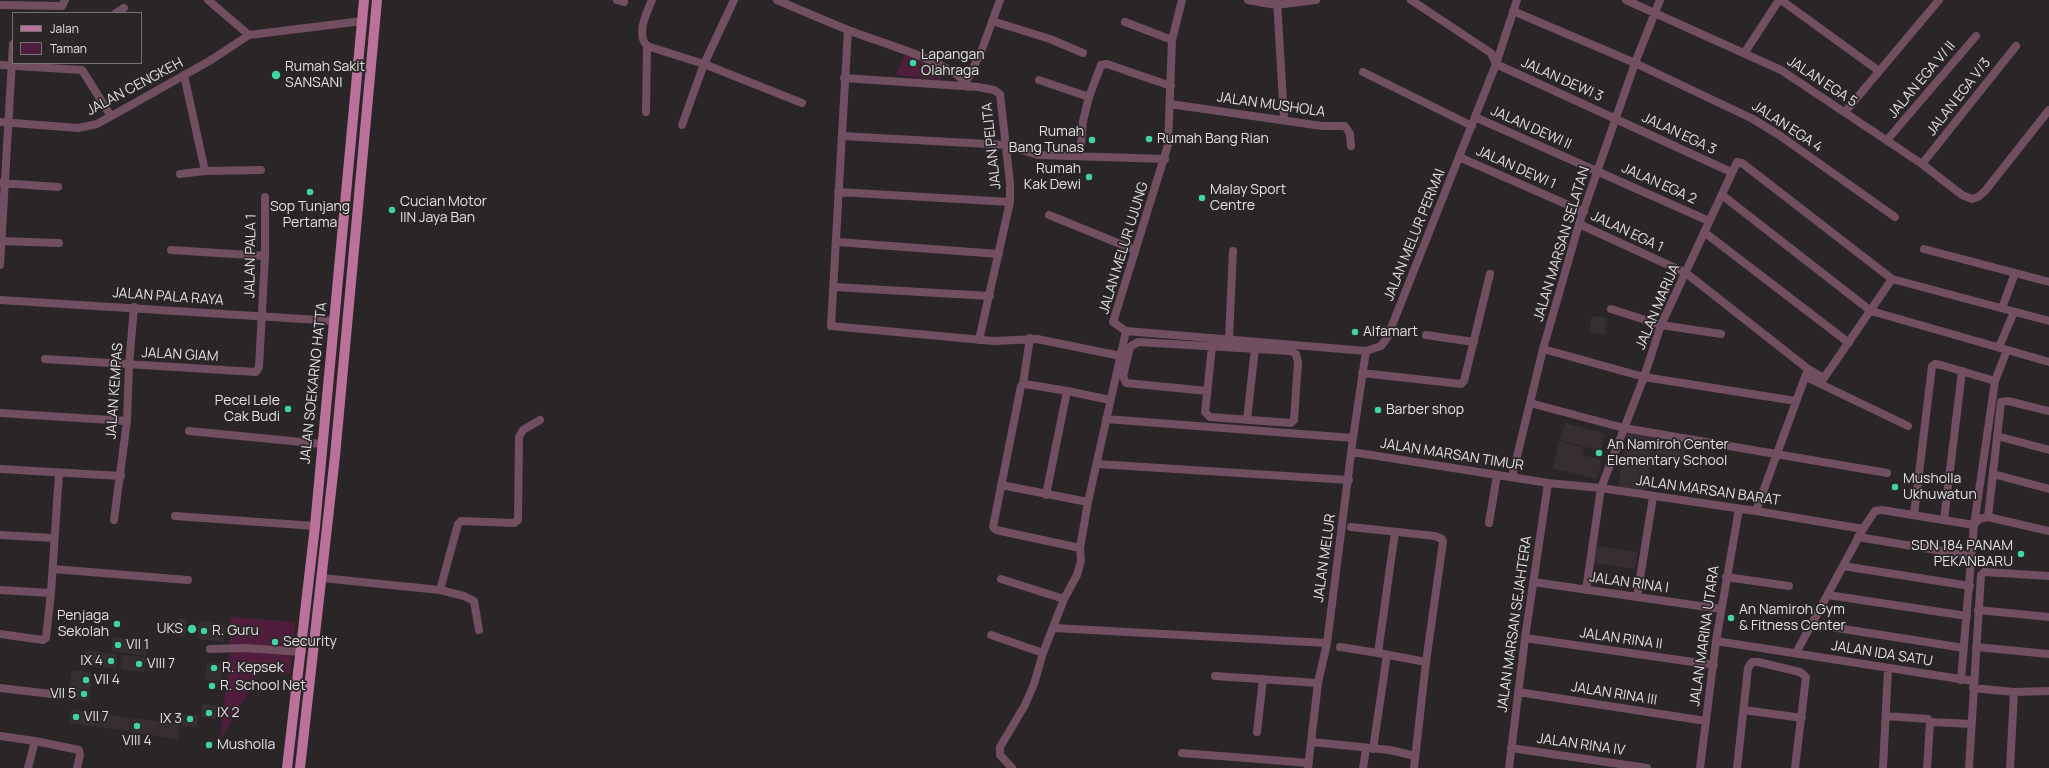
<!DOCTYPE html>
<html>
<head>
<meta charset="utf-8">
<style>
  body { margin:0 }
  #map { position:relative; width:2049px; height:768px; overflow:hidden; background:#2a2628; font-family:Manrope,sans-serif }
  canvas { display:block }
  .legend { position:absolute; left:12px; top:12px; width:130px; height:52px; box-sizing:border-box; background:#2a2628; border:1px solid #747072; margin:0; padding:5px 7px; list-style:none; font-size:12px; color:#e3e0e1 }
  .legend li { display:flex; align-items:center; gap:8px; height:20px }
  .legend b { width:20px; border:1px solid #747072 }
</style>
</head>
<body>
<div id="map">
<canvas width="2049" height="768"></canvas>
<ul class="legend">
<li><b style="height:5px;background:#bb729a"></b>Jalan</li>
<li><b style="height:11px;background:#501e3c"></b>Taman</li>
</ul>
</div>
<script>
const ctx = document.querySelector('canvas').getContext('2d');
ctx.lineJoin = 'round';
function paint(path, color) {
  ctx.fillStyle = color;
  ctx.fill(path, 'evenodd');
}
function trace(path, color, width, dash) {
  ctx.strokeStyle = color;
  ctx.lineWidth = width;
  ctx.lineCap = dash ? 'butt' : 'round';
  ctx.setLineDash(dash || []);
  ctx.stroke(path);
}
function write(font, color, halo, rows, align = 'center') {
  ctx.font = font + ' Manrope,sans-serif';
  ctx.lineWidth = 3.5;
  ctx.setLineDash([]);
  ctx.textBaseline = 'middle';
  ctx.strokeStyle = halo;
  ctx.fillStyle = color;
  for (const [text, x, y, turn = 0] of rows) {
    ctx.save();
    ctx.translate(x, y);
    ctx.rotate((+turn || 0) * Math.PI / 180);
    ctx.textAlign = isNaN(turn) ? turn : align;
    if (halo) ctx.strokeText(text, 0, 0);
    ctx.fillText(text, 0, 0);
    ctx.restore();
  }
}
const built = new Path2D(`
  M1592,316l15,2 -3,17 -15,-3z
  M1565,423l40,11 -4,17 -41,-11z
  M1628,432l59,11 -4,20 -31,-6 -7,34 -27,-5z
  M1559,441l25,7 -2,7 20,5 -5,19 -44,-11z
  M1596,546l42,6 -3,17 -42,-6z
  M179,618l8,1 -2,18 -9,-1z
  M199,621l26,3 -1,18 -27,-3z
  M113,637l35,4 -2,15 -35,-5z
  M85,650l32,4 -1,15 -33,-5z
  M123,655l23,3 -2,14 -23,-3z
  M207,662l16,2 -2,18 -16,-2z
  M72,670l20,3 -3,29 -22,-3z
  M202,704l16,2 -2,13 -15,-2z
  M71,709l60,9 -2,13 -60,-8z
  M183,714l15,1 -1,12 -15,-1z
  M132,718l48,6 -2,15 -48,-7z`);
const green = new Path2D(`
  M905,55l40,15 -5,10 -44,-5z
  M231,617l64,5 -2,28 -64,-2z
  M240,649l52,5 -2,20 -30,-2 -40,68 10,-87z`);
const minor = new Path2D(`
  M208,0l41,35
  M617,0l7,2
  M777,0c23,10 47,20 71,30 26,11 110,33 120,57
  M1182,0l-10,40 -4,105 -55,177 13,9 240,20 15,-5 6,-8 109,-274 21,-64
  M1248,0l28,5 40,-5
  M1277,0l7,119
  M1411,0l80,53 5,11
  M1626,0l155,70 141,94 40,31 10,4 6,-2 7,-6 64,-81
  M1781,0l98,71
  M0,5l62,1 3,-6
  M1513,11l122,52 118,56 26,16 116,82
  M116,13l8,-5
  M992,21l58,18 33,14
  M1125,22l47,18
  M848,30l-17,296 163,15 43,-2 84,17
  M647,46l57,18 98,39
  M1745,52l34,-52
  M1496,64l235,108
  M0,65l82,5 29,46
  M1363,72l109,54
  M184,75l21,96 56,-1
  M844,78l134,9 16,3 6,4 10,89v19l-31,138
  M1039,80l50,17
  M966,82l15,-30 19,-52
  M1170,104l152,22h23l5,8 1,12
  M646,112l1,-66c-11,-12 -1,-32 5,-46
  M1845,112l94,-112
  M1475,117l234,104
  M0,122l78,6 19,-4 36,-20 78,-44 38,-25 113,-14
  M682,125l22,-61 30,-64
  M842,136l164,9 32,10 127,4
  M1887,140l89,-104
  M1080,156l3,-35 6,-24 12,-32 6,-1 64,22
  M1459,157l125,55
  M1922,164l94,-118
  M180,174l25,-3
  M1,183l57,4
  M838,192l172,10
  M1722,195l149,116 178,51
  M1049,215l86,35
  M1579,224l107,49 122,96 16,9 68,-99 -150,-116 -5,-1 -76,163 -17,52 -43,111 -15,102
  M1704,232l145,111
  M0,241l59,2
  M837,242l162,12
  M1924,249l125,33
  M171,250l94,6
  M0,265l13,-221
  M1892,279l157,42
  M834,287l156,9
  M0,300l335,21
  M2002,308l13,-35
  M1611,309l50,16 60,9
  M1426,335l48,7
  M1229,339l4,-88
  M1999,347l15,-35
  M1543,349l101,28 152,24
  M45,359l211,13 3,-5 6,-111v-59
  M1362,373l99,11 3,-3 26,-107
  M1806,377l102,49
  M1023,384l7,-46
  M1067,391l-42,-7 -4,2 -28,141 3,3 84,18 8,-46 38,-171
  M1207,391l-81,-8 -3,-7 7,-29 8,-5 152,9 6,3 2,8 -4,58 -3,3 -81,-6 -5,-5c3,-25 5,-49 8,-74
  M1530,403l94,25 263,45
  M0,413l127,8
  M1106,419l247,19
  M1247,420l8,-72
  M189,431l133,13
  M1997,436l52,14
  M1352,452l196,31 53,5 155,23 107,18
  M1097,464l252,16
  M0,469l121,7
  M1993,474l56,15
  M1512,477l31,-128 36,-125 56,-161 25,-63
  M1001,485l87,17
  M1046,495l21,-104 43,9
  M1756,511l52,-142
  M1914,515l18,-149 3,-2 6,1 54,16
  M175,516l140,10
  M1988,517l61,14
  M114,520l13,-99 2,-56 5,-58
  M1944,520l18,-149
  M1489,523l8,-48
  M1351,527l84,9 7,3 1,3 -17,120 -12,106
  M1395,532l-17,121 48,9
  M0,535l54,3
  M1858,537l114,19
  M1843,566l127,20
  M53,569l135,11
  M1726,577l63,9
  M322,578l118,12 18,-66 3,-3 53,2 4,-3 1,-83 4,-7 17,-10
  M1001,579l63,20
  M1533,582l188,27
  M0,590l51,3
  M440,590l24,6 10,5 5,29
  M1828,595l139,21
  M1637,597l16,-100
  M1978,610l71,7
  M1812,624l152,24
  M1054,628l273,15
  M0,634l43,6 3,-2 5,-45 8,-120
  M991,635l52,18
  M1525,638l189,27
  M1716,641l257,40
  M1340,647l38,6
  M1976,647l73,7
  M210,649l35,-1 57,4
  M1796,653l67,-124 12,-18 7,-1 92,15 5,-6 9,-2 13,-115 7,-1 41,10
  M1215,676l103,7
  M1961,680l13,-155 21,-144 12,-31
  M0,688l60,7
  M1973,688l41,4 35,-1
  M1518,692l188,29
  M1744,710l58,8
  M1886,716l42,3 2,3 -3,46
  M1930,722l41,2
  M1257,732l6,-53
  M0,736l35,5 44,9 1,5 -3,13
  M1312,742l78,8 25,6
  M1511,748l136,20
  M1373,749l14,-94
  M1182,753l127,10
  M28,768l7,-27
  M1012,768l-12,-13v-8l25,-42 9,-21 9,-31 21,-54 13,-24 4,-14 -1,-13
  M1308,768l10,-85 9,-40 26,-205 13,-87
  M1363,768l3,-19
  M1509,768l16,-130 23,-155
  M1700,768l16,-127 23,-132
  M1737,768l11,-100 4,-6h6l42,10 6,5 -11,91
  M1883,768l5,-99
  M1969,768l12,-193 3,-3 65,4
  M2010,768l4,-76`);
const major = new Path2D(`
  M287,768l28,-242 49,-526
  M300,768l35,-312 42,-456`);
const markers = [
  [913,63,4,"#3fd4a2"],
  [276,75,5,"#3fd4a2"],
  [1149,139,4,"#3fd4a2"],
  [1092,140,4,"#3fd4a2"],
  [1089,177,4,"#3fd4a2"],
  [310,192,4,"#3fd4a2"],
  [1202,198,4,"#3fd4a2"],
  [392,210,4,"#3fd4a2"],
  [1355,332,4,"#3fd4a2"],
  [288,409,4,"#3fd4a2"],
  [1378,410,4,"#3fd4a2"],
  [1599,453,4,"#3fd4a2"],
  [1895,487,4,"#3fd4a2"],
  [2021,554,4,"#3fd4a2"],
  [1731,618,4,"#3fd4a2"],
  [117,624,4,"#3fd4a2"],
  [192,629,5,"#3fd4a2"],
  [204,631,4,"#3fd4a2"],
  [275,642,4,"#3fd4a2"],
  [118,645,4,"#3fd4a2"],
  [111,661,4,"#3fd4a2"],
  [139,664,4,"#3fd4a2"],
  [214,668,4,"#3fd4a2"],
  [86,680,4,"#3fd4a2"],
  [212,686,4,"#3fd4a2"],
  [84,694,4,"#3fd4a2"],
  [209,713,4,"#3fd4a2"],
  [76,717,4,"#3fd4a2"],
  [190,719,4,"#3fd4a2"],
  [137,726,4,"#3fd4a2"],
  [209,745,4,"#3fd4a2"]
];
const poiNames = [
  ["Lapangan",921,55],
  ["Olahraga",921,71],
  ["Rumah Sakit",285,67],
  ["SANSANI",285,83],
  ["Rumah",1084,132,"right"],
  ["Bang Tunas",1084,148,"right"],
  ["Rumah Bang Rian",1157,139],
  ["Rumah",1081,169,"right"],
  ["Kak Dewi",1081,185,"right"],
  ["Malay Sport",1210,190],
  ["Centre",1210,206],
  ["Cucian Motor",400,202],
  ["IIN Jaya Ban",400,218],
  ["Sop Tunjang",310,207,"center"],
  ["Pertama",310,223,"center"],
  ["Alfamart",1363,332],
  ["Pecel Lele",280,401,"right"],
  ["Cak Budi",280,417,"right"],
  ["Barber shop",1386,410],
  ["An Namiroh Center",1607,445],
  ["Elementary School",1607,461],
  ["Musholla",1903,479],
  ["Ukhuwatun",1903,495],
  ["SDN 184 PANAM",2013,546,"right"],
  ["PEKANBARU",2013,562,"right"],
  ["An Namiroh Gym",1739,610],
  ["& Fitness Center",1739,626],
  ["Penjaga",109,616,"right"],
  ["Sekolah",109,632,"right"],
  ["UKS",183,629,"right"],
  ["R. Guru",212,631],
  ["Security",283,642],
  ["VII 1",126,645],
  ["IX 4",103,661,"right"],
  ["VIII 7",147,664],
  ["R. Kepsek",222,668],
  ["VII 4",94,680],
  ["R. School Net",220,686],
  ["VII 5",76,694,"right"],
  ["IX 2",217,713],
  ["VII 7",84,717],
  ["IX 3",182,719,"right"],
  ["VIII 4",137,741,"center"],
  ["Musholla",217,745]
];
const streetNames = [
  ["JALAN DEWI 3",1562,80,24],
  ["JALAN EGA V/ II",1922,80,-50],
  ["JALAN EGA 5",1822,82,33],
  ["JALAN CENGKEH",135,87,-28],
  ["JALAN EGA V/3",1959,97,-52],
  ["JALAN MUSHOLA",1271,105,8],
  ["JALAN EGA 4",1787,127,33],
  ["JALAN DEWI II",1531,128,24],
  ["JALAN EGA 3",1679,134,25],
  ["JALAN PELITA",992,146,-96],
  ["JALAN DEWI 1",1516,168,24],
  ["JALAN EGA 2",1659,184,24],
  ["JALAN EGA 1",1627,232,25],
  ["JALAN MELUR PERMAI",1415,235,-68],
  ["JALAN MARSAN SELATAN",1562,244,-73],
  ["JALAN MELUR UJUNG",1124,248,-73],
  ["JALAN PALA 1",251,256,-89],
  ["JALAN PALA RAYA",168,297,4],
  ["JALAN MARIJA",1658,307,-67],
  ["JALAN GIAM",180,355,3],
  ["JALAN SOEKARNO HATTA",314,383,-84],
  ["JALAN KEMPAS",115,391,-86],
  ["JALAN MARSAN TIMUR",1452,455,9],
  ["JALAN MARSAN BARAT",1708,491,8],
  ["JALAN MELUR",1325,558,-82],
  ["JALAN RINA I",1629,583,8],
  ["JALAN MARSAN SEJAHTERA",1515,624,-82],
  ["JALAN MARINA UTARA",1705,636,-82],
  ["JALAN RINA II",1621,639,8],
  ["JALAN IDA SATU",1882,654,9],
  ["JALAN RINA III",1614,694,9],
  ["JALAN RINA IV",1581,745,8]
];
paint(built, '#372e33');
paint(green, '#501e3c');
trace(minor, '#724e61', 8);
trace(major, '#bb729a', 10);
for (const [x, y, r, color] of markers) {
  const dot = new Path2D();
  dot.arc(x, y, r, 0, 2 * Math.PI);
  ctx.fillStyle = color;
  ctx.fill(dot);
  trace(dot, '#2a2628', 1.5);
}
write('14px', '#e3e0e1', '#2a2628', poiNames, 'left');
write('14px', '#e3e0e1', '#2a2628', streetNames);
</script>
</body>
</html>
